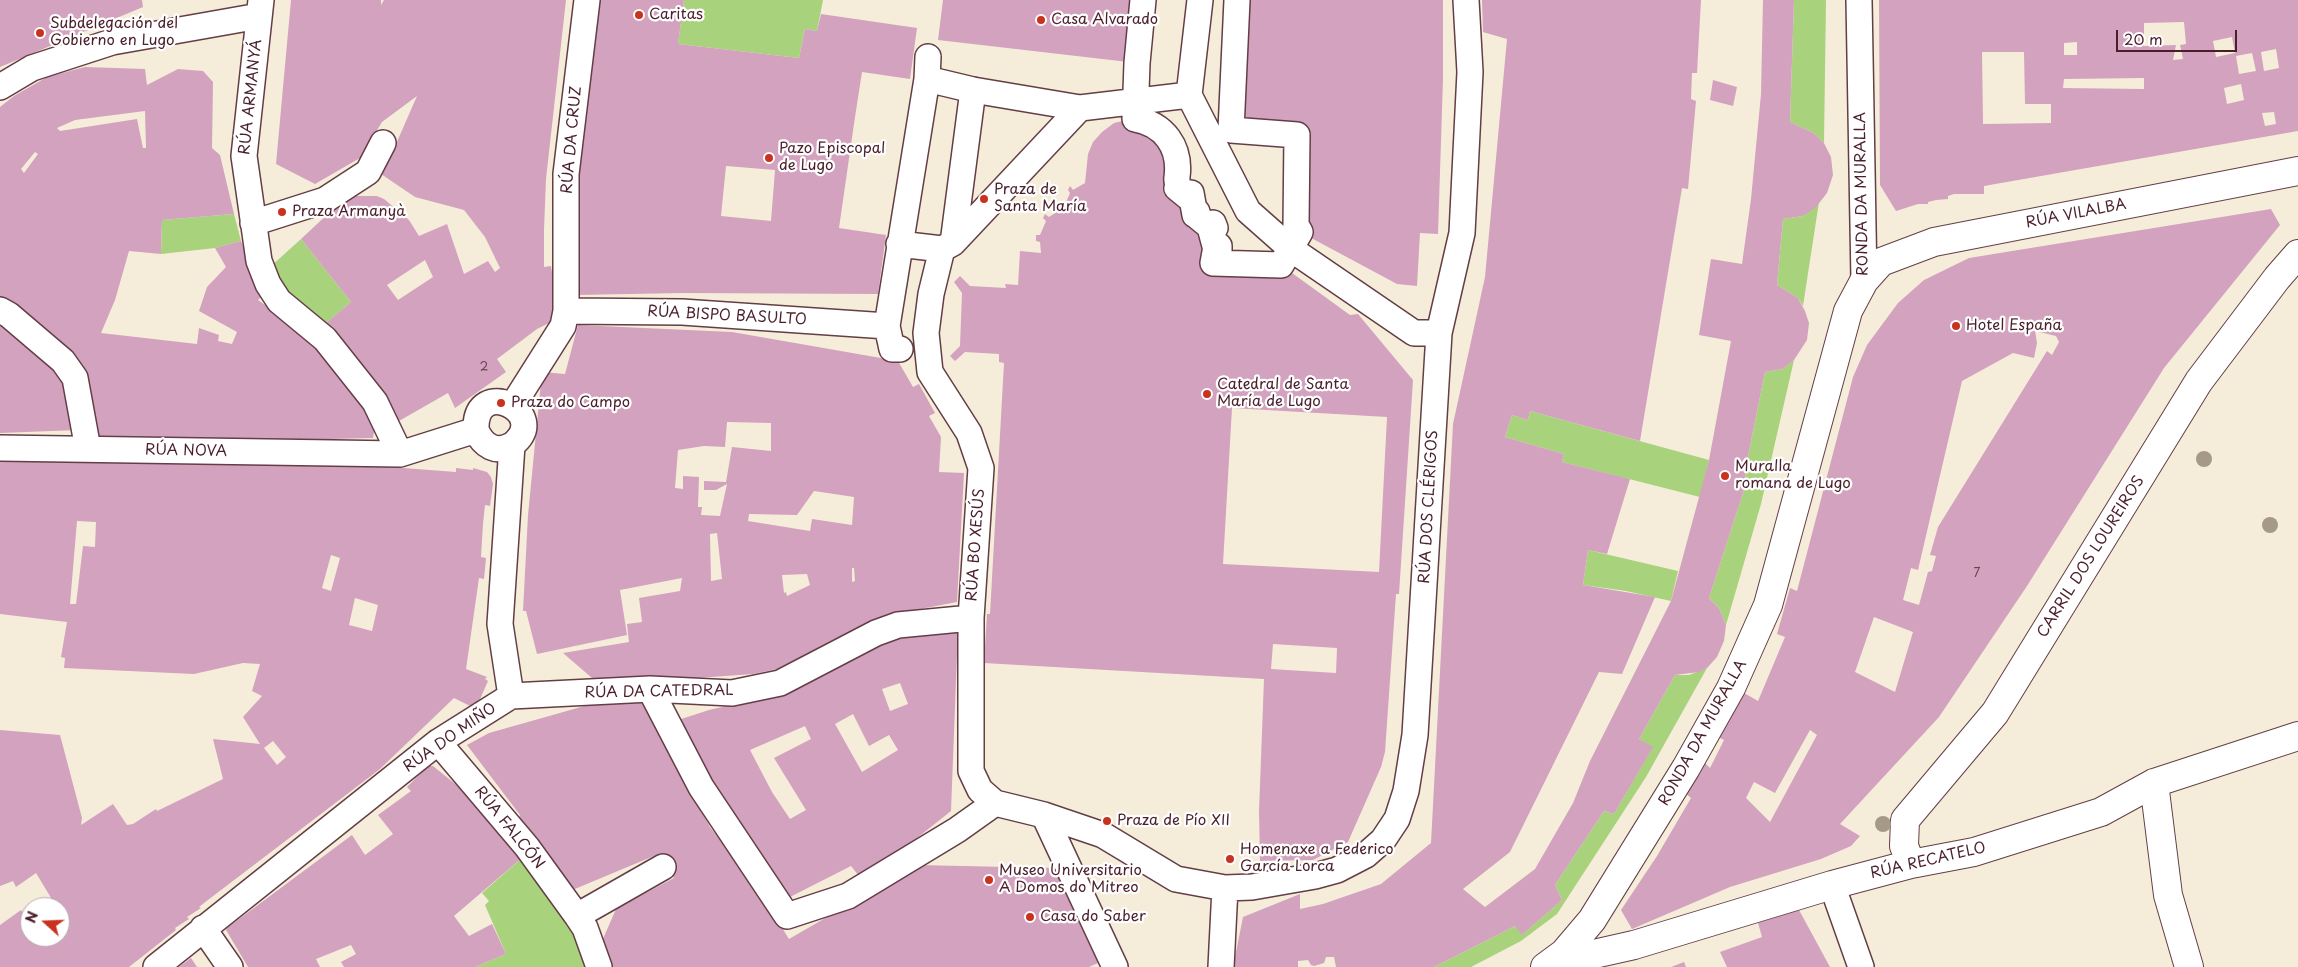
<!DOCTYPE html>
<html>
<head>
<meta charset="utf-8">
<style>
  body { margin:0 }
  #map { position:relative; width:2298px; height:967px; overflow:hidden; background:#f5edda; font-family:"Playpen Sans",sans-serif }
  canvas { display:block }
  .north { position:absolute; left:20px; top:897px; width:50px; height:50px; box-sizing:border-box; background:#fff; border:1px solid #b7a5aa; border-radius:50%; rotate:290deg; font-size:14px; font-weight:700; line-height:20px; text-align:center; color:#4a1f2b }
  .north::after { content:''; display:block; margin:auto; width:18px; height:22px; background:#c8321e; clip-path:polygon(50% 0,100% 100%,50% 72%,0 100%) }
  .scale { position:absolute; left:2116px; top:30px; width:121px; height:22px; box-sizing:border-box; border:2px solid #4a1f2b; border-top:0; padding-left:6px; font-size:15px; line-height:18px; white-space:nowrap; color:#4a1f2b; -webkit-text-stroke:4px #fff; paint-order:stroke }
</style>
</head>
<body>
<div id="map">
<canvas width="2298" height="967"></canvas>
<div class="north">N</div>
<div class="scale">20 m</div>
</div>
<script>
const ctx = document.querySelector('canvas').getContext('2d');
ctx.lineJoin = 'round';
function paint(path, color) {
  ctx.fillStyle = color;
  ctx.fill(path, 'evenodd');
}
function trace(path, color, width, dash) {
  ctx.strokeStyle = color;
  ctx.lineWidth = width;
  ctx.lineCap = dash ? 'butt' : 'round';
  ctx.setLineDash(dash || []);
  ctx.stroke(path);
}
function write(font, color, halo, rows, align = 'center') {
  ctx.font = font + ' "Playpen Sans",sans-serif';
  ctx.lineWidth = 4.5;
  ctx.setLineDash([]);
  ctx.textBaseline = 'middle';
  ctx.strokeStyle = halo;
  ctx.fillStyle = color;
  for (const [text, x, y, turn = 0] of rows) {
    ctx.save();
    ctx.translate(x, y);
    ctx.rotate((+turn || 0) * Math.PI / 180);
    ctx.textAlign = isNaN(turn) ? turn : align;
    if (halo) ctx.strokeText(text, 0, 0);
    ctx.fillText(text, 0, 0);
    ctx.restore();
  }
}
const green = new Path2D(`
  M684,0h139l-6,31 -12,-2 -6,29 -121,-14z
  M1794,0h32l-2,143 -10,-10 -24,-11z
  M1819,202l-16,104 -5,-8 -21,-13 6,-66 20,-3z
  M234,214l7,27 -26,7 -54,6 1,-34z
  M301,239l50,63 -30,25 -27,-22 -24,-38z
  M1794,360l-33,144 -35,121 -7,-17 -10,-10 35,-108 3,-29 18,-89 18,-3z
  M1530,411l179,49 -9,37 -138,-35 2,-8 -59,-17 7,-22 16,5z
  M1588,550l90,21 -7,30 -45,-10 -43,-6z
  M1707,668l-61,109 -89,137 -36,27 -50,26h-37l81,-41 8,8 39,-34 -7,-15 49,-74 10,3 38,-66 -13,-9 36,-64h14z
  M523,857l16,20 56,90h-120l31,-13 -21,-49 4,-4 -7,-8z`);
const building = new Path2D(`
  M0,0h142l1,7 -143,60z
  M291,0h90v5l3,-5h182l-20,179 -2,51v37l7,-1 8,52 -22,11 -40,30 9,13 -51,36 -7,-15 -49,28 -78,-94 30,-25 -50,-63 46,-43h30l7,3 25,21 10,16 28,-12 17,50 24,-13 7,11 5,-4 -15,-31 -21,-27 -49,-13 -34,-23 15,-30 21,-48 -35,26 -22,36 -45,26 -39,-20zM425,260l8,17 -35,23 -11,-15z
  M599,0h85l-6,44 121,14 6,-29 12,2 4,-17 96,14 -7,51 -48,-7 -7,45 -16,111 47,7 -8,59 -194,-1 -108,2v-106zM726,166l49,4 -4,51 -50,-5z
  M943,0h200l-6,63 -199,-23z
  M1237,0h206v79l-5,155 -18,-1 -3,53 -20,-2 -97,-52 -3,-97 -66,-5z
  M1482,0h219l-4,73h-5l-1,26 5,2 -8,88 -6,-1 -42,253 -110,-30 -2,9 -16,-5 -7,22 59,17 -2,8 68,17 -23,75 -19,-4 -5,35 72,12 -33,77 -23,-2 -89,180 -47,37 22,18 50,-38 38,-66 17,-42 81,-160 38,-141 22,-119 -32,-6 12,-76 31,5 9,-65 10,-105 2,-94h31l-4,122 24,11 10,10 7,14 2,18 -6,18 -11,14 -13,9 -20,3 -6,66 21,13 7,13 4,12 -2,17 -13,20 -11,9 -18,3 -18,89 -3,29 -35,108 10,10 7,17 -2,16 -7,16 -10,11 -8,4 -24,3 -36,64 14,8 -39,67 -10,-3 -49,74 7,15 -40,35 -7,-9 -81,41h-98l-2,-10h-8l-2,6 -10,3 -3,-1 -3,-5 -10,1v6h-65l10,-50 57,-23v15l23,-5 58,-20 50,-41 22,-419 32,-147 22,-238 -24,-7z
  M1879,0h419v131l-314,55v8h-30l-6,2v3l-12,1 -8,2v2h-10l-22,7 -16,-26zM2184,22l2,22 -6,1 3,14 -10,1 3,-15 -32,1v-23zM2232,37l3,16 -19,4 -3,-16zM2077,42v13h-13v-12zM2276,49l3,19 -15,3 -3,-19zM1982,52h42l1,52h26v19l-68,1zM2252,53l4,18 -17,3 -3,-18zM2144,78v11l-81,-1 1,-9zM2241,84l3,16 -17,4 -3,-16zM2274,112l2,12 -11,2 -3,-13z
  M85,67l60,2 2,16 31,-16 25,2 10,11 -1,66 8,7 14,59 -72,6 -1,34 -32,-3 -14,49 -14,33 96,11 2,-16 20,7 -1,6 14,3 5,-12 -38,-21 8,-24 19,-20 -11,-19 26,-7 22,54 -5,5 69,49 49,71 -3,18 -86,2 -194,-3 -13,-60 -80,-77v-193l14,-11 33,-19zM145,111l1,37h-3l-6,-29 -77,12 -3,-3 18,-8zM35,152l3,2 -14,19 -3,-4z
  M1713,80l24,7 -4,19 -23,-6z
  M1127,120l22,3 70,129 62,13 69,50 8,-1 55,66 -14,214h-3l-11,158 -4,15 -33,75 -35,18 -53,1 -1,-50 5,-132 -280,-16 3,-49h3l14,-251 -5,-1v-8l-34,-2 -10,9 -5,-5 10,-10 2,-53 -8,-11 6,-6 10,10 36,2 -1,-4 13,1 2,-34 21,2 -1,-11 -4,-1v-6h4l6,-14 -3,-3 2,-4 4,3 12,-8 -1,-3 3,-2 1,3 6,-14 -2,-3 2,-4 3,4 12,-7 3,-29 5,-12 9,-10 12,-9zM1232,408l155,9 -8,155 -156,-8zM1273,644l64,4 -1,25 -65,-4z
  M2271,209l9,16 -116,143 -137,218 -88,131 -99,107 20,12 -9,10 -30,13 -91,28 -98,42 -11,-19 36,-54 34,-58 -8,-7 19,-31 8,8 14,-28 -8,-4 23,-46 19,11 27,-64 -8,-3 13,-46 7,3 56,-214 14,-32 31,-42 26,-23 45,-22zM2035,331l21,5 3,6 -7,13 -5,-4 -109,176 -8,28 6,1 -4,15 -4,1 -9,33 -16,-5 8,-32 7,2 44,-189 51,-28 21,5 3,-15zM1874,617l39,15 -18,60 -40,-20zM1810,730l7,5 -47,87 -24,-24 8,-16 21,11z
  M0,315l64,56 14,59 -78,3z
  M578,325l154,7 166,29 15,26 6,-3 16,29 -6,3 12,21 -2,35 25,1 -7,129 -63,12 -117,55 -24,5 -153,11v-7h-8l-29,-25 66,-11 -2,-18 15,-2 -3,-24 41,-7 2,-13 -62,12 7,45 -90,19 -11,-43h-3l5,-96 14,-143 23,2zM727,422l44,1v28l-39,-4 -6,35 -22,-1v9h12l11,-6 -7,32 -19,-1 1,-8h-4l1,-30 -16,-1v13l-8,-1 3,-38 26,-4 21,1zM814,491l40,6 -2,28 -40,-6 -2,12 -62,-10 1,-7 48,1zM717,533l5,46 -11,2 -1,-47zM852,568h2l1,13 -3,1zM807,574l3,11 -23,11 -1,-4 -2,1 -2,-18z
  M165,459l133,1 158,12v-4l17,2v-2l14,4 4,5 2,7 -3,22 -5,-1 -2,19 -2,33 5,1 -2,21 -5,-1 -13,91 21,8 -2,2 3,2 -11,25 -3,-1 -2,2 -18,-9 -74,71 -176,134 -5,4 2,1 -14,9 2,2 -14,9 1,2 -47,37h-129v-42l21,-15 9,13v14h30v-30h-6l2,-1 -20,-33 -20,14 -3,-6 -13,5v-156l60,5 22,83 -1,7 32,-21 14,21 6,-1 23,-15 1,2 66,-32 -10,-40 47,5 -17,-27 19,-21 -10,-5 8,-27 -17,-1 -49,11 -130,-6 1,-10 -4,-1 6,-35 -67,-8v-153zM77,521l19,1 -1,25 -12,-1 -7,58h-6zM331,555l9,3 -9,33 -9,-3zM355,598l23,7 -6,26 -23,-6zM273,741l13,16 -9,8 -13,-17z
  M958,629l-7,182 -88,70 -12,-15 -63,32 -35,-48 -78,-129 34,-11 80,-18 105,-59zM900,683l8,21 -18,7 -8,-22zM853,714l16,32 20,-11 9,15 -36,22 -27,-48zM805,726l6,13 -37,19 32,52 -16,9 -18,-27 -22,-42z
  M639,694l71,133 44,56 35,56 128,-74 137,3 44,95 -9,4h-483l-7,-19 17,-39 58,-31 -13,-25 -91,38 -53,-69 3,-7 -53,-70 22,-12 99,-28z
  M428,766h5l31,25 59,66 -69,59 15,20 23,-12 14,30 -31,13h-131l-3,-5 15,-8 -5,-9 -35,14 4,8h-72l-22,-37 1,-2 125,-93 13,20 28,-21 -15,-19 33,-24 -4,-4z
  M1799,910l31,57h-103l-7,-15 42,-15 -4,-14z
  M191,958l6,9h-18z
  M1684,962l2,5h-15z`);
const pedestrian = new Path2D(`
  M261,0l-17,156 15,105 9,23 11,17 46,38 50,63 25,52
  M1143,0l-6,63 -2,56c29,5 46,28 42,58 -1,6 2,5 0,11l11,9 3,-4 4,22 2,-3 1,5 11,9 4,-3 2,5 -4,3 4,15h4v6h-4l-2,11 68,2 19,-33 -4,-7 1,-90 -66,-5 6,-130
  M1200,0l-11,95 59,116 43,38 123,84h25
  M1859,0l5,281
  M928,57l-1,22 46,11 107,18 109,-13
  M0,87l32,-19 80,-26 147,-26
  M253,223l72,-23 43,-28 15,-29
  M953,243l20,-153
  M899,244l43,5 11,-6 127,-135
  M942,249l-11,45 -5,39 4,39 39,61 12,35 -10,150v153l9,19 15,13 49,12 59,20 73,44 49,9 27,-1 63,-11 22,-6 29,-15 17,-15 14,-21 9,-28 9,-56 24,-402 23,-100 8,-161 -4,-72
  M0,310l9,5 54,46 12,17 13,71
  M566,311l116,1 205,14
  M900,349h-8l-5,-23 40,-247
  M513,405l50,-79 3,-15v-137l21,-174
  M476,430c7,16 20,24 36,15
  M0,448l400,6 76,-24c-2,-56 77,-17 36,15l-12,179 11,72
  M650,689l51,98 86,129 61,-20 109,-66 38,-27
  M438,742l89,105 50,69 8,12 14,39
  M1044,815l71,152
  M1832,885l29,82
  M577,916l86,-49
  M203,928l27,39
  M156,967l282,-225 73,-46 139,-7 82,4 48,-10 96,-50 22,-8 73,-7
  M1221,967l4,-79`);
const minor = new Path2D(`
  M2154,783l14,112 21,72
  M1911,864l-7,-18 1,-26 90,-107 204,-332 78,-103 21,-24
  M1552,967l20,-8 62,-14 198,-60 79,-21 63,-12 127,-40 53,-29 144,-47`);
const tertiary = new Path2D(`
  M1545,967l19,-14 28,-33 94,-152 45,-80 37,-83 80,-294 16,-30 17,-19 53,-20 364,-71`);
const trees = [
  [2204,459],
  [2270,525],
  [1883,824]
];
const markers = [
  [639,15,5,"#c8321e"],
  [1041,20,5,"#c8321e"],
  [40,33,5,"#c8321e"],
  [769,158,5,"#c8321e"],
  [984,199,5,"#c8321e"],
  [282,212,5,"#c8321e"],
  [1956,326,5,"#c8321e"],
  [1207,394,5,"#c8321e"],
  [501,403,5,"#c8321e"],
  [1725,476,5,"#c8321e"],
  [1107,821,5,"#c8321e"],
  [1230,859,5,"#c8321e"],
  [989,880,5,"#c8321e"],
  [1030,917,5,"#c8321e"]
];
const numberNames = [
  ["2",484,368],
  ["7",1977,574]
];
const poiNames = [
  ["Caritas",649,15],
  ["Casa Alvarado",1051,20],
  ["Subdelegación del",50,24],
  ["Gobierno en Lugo",50,41],
  ["Pazo Episcopal",779,149],
  ["de Lugo",779,166],
  ["Praza de",994,190],
  ["Santa María",994,207],
  ["Praza Armanyà",292,212],
  ["Hotel España",1966,326],
  ["Catedral de Santa",1217,385],
  ["María de Lugo",1217,402],
  ["Praza do Campo",511,403],
  ["Muralla",1735,467],
  ["romana de Lugo",1735,484],
  ["Praza de Pío XII",1117,821],
  ["Homenaxe a Federico",1240,850],
  ["García Lorca",1240,867],
  ["Museo Universitario",999,871],
  ["A Domos do Mitreo",999,888],
  ["Casa do Saber",1040,917]
];
const streetNames = [
  ["RÚA ARMANYÁ",251,97,-84],
  ["RÚA DA CRUZ",572,140,-85],
  ["RONDA DA MURALLA",1862,194,-91],
  ["RÚA VILALBA",2076,214,-11],
  ["RÚA BISPO BASULTO",727,316,3],
  ["RÚA NOVA",186,451,1],
  ["RÚA DOS CLÉRIGOS",1429,507,-87],
  ["RÚA BO XESÚS",976,545,-86],
  ["CARRIL DOS LOUREIROS",2091,557,-58],
  ["RÚA DA CATEDRAL",659,692,-1],
  ["RONDA DA MURALLA",1703,733,-61],
  ["RÚA DO MIÑO",450,738,-35],
  ["RÚA FALCÓN",509,828,51],
  ["RÚA RECATELO",1928,861,-13]
];
paint(green, '#a9d27d');
paint(building, '#d3a2be');
trace(pedestrian, '#643e45', 28);
trace(minor, '#643e45', 30);
trace(tertiary, '#643e45', 30);
trace(pedestrian, '#fff', 25);
trace(minor, '#fff', 28);
trace(tertiary, '#fff', 28);
ctx.fillStyle = '#a69988';
for (const [x, y] of trees) {
  ctx.beginPath();
  ctx.arc(x, y, 8, 0, 2 * Math.PI);
  ctx.fill();
}
for (const [x, y, r, color] of markers) {
  const dot = new Path2D();
  dot.arc(x, y, r, 0, 2 * Math.PI);
  ctx.fillStyle = color;
  ctx.fill(dot);
  trace(dot, '#fff', 2);
}
write('12px', '#6c4050', null, numberNames);
write('15px', '#4a1f2b', '#fff', poiNames, 'left');
write('15px', '#4a1f2b', '#fff', streetNames);
</script>
</body>
</html>
